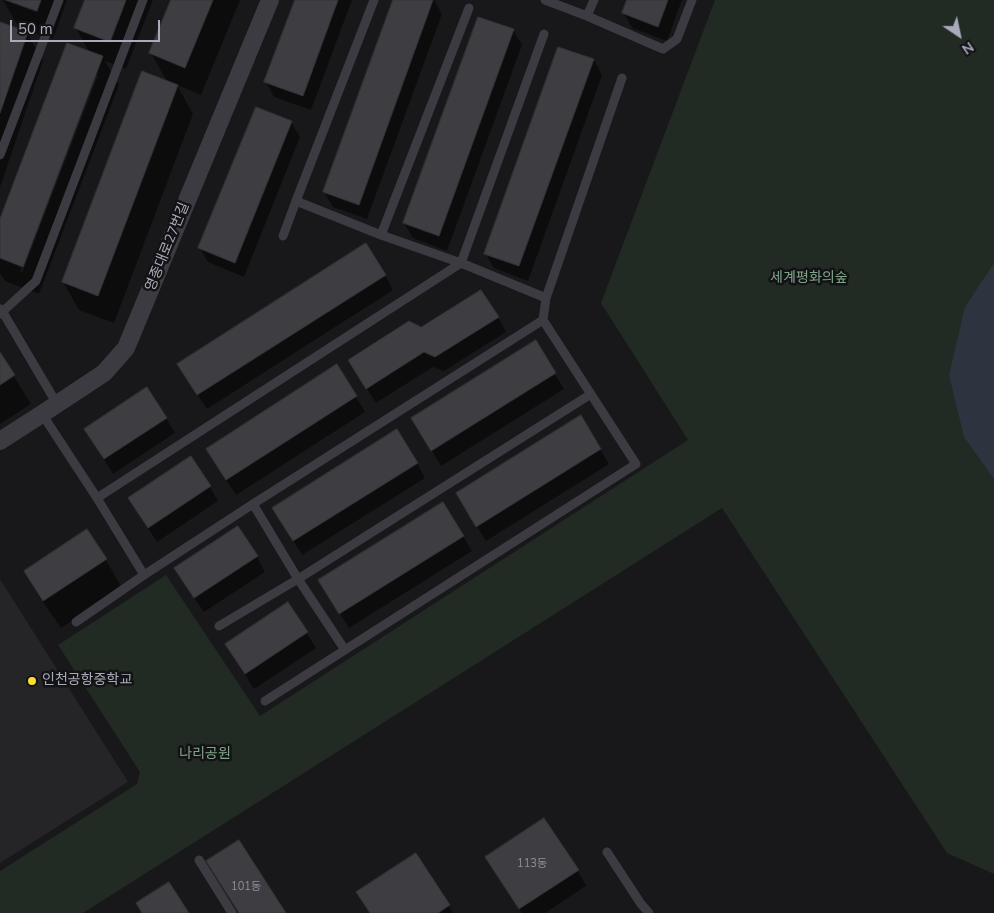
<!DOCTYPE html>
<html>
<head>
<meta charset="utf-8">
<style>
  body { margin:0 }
  #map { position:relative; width:994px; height:913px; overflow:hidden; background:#18181a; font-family:"Nunito Sans",sans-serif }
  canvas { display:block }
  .north { position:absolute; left:934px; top:10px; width:50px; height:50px; -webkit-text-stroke:4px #131315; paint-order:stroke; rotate:146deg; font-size:14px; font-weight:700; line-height:20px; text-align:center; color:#aaabba }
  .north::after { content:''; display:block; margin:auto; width:18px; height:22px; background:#aaabba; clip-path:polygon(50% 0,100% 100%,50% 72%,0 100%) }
  .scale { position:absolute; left:10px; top:20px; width:150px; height:22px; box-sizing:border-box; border:2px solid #aaabba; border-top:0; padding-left:6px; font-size:15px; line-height:18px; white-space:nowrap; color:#aaabba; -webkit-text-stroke:4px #131315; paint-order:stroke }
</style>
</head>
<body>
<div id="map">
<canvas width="994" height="913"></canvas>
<div class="north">N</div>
<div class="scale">50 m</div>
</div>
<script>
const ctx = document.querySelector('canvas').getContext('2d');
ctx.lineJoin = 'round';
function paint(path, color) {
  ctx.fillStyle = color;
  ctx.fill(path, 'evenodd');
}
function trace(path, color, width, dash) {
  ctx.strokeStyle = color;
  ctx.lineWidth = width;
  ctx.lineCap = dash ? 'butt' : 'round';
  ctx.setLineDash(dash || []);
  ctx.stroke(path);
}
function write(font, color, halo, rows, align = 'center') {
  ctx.font = font + ' "Nunito Sans","Noto Sans KR",sans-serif';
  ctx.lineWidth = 5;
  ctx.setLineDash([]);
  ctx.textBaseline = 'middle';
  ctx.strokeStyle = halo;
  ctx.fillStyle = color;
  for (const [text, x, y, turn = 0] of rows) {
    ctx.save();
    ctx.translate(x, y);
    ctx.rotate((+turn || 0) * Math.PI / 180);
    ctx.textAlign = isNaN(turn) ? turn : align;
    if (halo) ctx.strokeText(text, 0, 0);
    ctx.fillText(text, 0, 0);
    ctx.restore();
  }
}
const built = new Path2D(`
  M0,579l128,203 -128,81z`);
const green = new Path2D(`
  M715,0h279v874l-47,-21 -225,-345 -639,405h-83v-42l137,-87 3,-12 -82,-127 108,-70 94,141 428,-276 -87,-137z`);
const water = new Path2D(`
  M994,263v216l-30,-42 -15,-62 16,-68z`);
const shadow = new Path2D(`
  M3,0h64l-14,39 -35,-13z
  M86,0h67l-27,69 -21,-8 14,24 -80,209 -34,-13 -5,-8v-51l89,-170 -13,-24zM95,75h3l-76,198 -2,-1z
  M173,0h67l-39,95 -24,-10 16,29 -79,209 -35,-13 -16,-28 105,-199 -17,-30z
  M296,0h56l-41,110 -37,-13 -8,-15z
  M394,0h40l8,14 -75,205 -34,-12 -9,-15z
  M629,0h53l-15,41 -35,-13 -8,-15z
  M0,24l27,9 16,28 -43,126z
  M513,30l9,15 -75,206 -34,-13 -9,-15z
  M559,48l35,12 8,15 -74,206 -34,-13 -9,-15z
  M256,108l35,14 9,15 -56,140 -36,-15 -9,-15z
  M385,275l8,15 -186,119 -20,-30z
  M498,317l8,15 -62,39 -11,-4 -57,36 -18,-28 63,-46z
  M535,342l29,47 -123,77 -20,-33z
  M0,354l31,50 -31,20z
  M337,366l28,46 -129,83 -20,-31z
  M166,418l9,15 -62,41 -28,-45z
  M600,449l9,15 -123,77 -20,-32z
  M417,463l8,15 -123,77 -20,-32z
  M210,487l8,14 -61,41 -19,-29z
  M87,531l19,29 16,28 -61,40 -20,-29 -16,-28z
  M463,536l9,15 -123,77 -20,-32z
  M257,557l8,15 -61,40 -20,-29z
  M288,604l28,44 -62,41 -19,-30z
  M415,855l38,58h-83z
  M486,858l92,13 8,15 -41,27h-23z`);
const building = new Path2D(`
  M6,0h35l-4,11z
  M85,0h41l-16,42 -36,-14z
  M171,0h42l-28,68 -36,-15z
  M295,0h43l-35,96 -39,-14z
  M393,0h40l-74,205 -36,-13z
  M627,0h41l-10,27 -36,-14z
  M478,17l36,12 -75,207 -36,-13z
  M0,22l28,10 -28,81z
  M67,43l36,13 -80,211 -23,-9v-39z
  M558,47l36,12 -75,207 -35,-12z
  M142,71l36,14 -80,211 -36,-14z
  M256,107l36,14 -57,142 -37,-15z
  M366,243l20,32 -189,120 -20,-31z
  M481,290l18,27 -64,40 -11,-5 -58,37 -18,-29 61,-39 12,6z
  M536,340l20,33 -125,78 -20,-33z
  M0,352l15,23 -15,10z
  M337,364l20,32 -131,84 -20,-31z
  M147,387l20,31 -63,41 -20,-30z
  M581,415l20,34 -125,78 -20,-34z
  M397,429l21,34 -125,78 -21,-33z
  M191,456l20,30 -63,42 -20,-30z
  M443,502l21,34 -125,78 -21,-34z
  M238,526l20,30 -64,42 -20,-30z
  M87,529l20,30 -64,42 -19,-30z
  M288,602l20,30 -63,42 -20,-30z
  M544,818l35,52 -60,39 -34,-52z
  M239,840l47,73h-47l-33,-52z
  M416,853l34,52 -12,8h-68l-14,-21z
  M169,882l20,31h-47l-6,-10z`);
const service = new Path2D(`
  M374,0l-78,201 85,34 80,28 85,35
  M545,0l42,16 76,33 14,-10 15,-39
  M587,16l7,-16
  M0,155l59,-155
  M381,235l88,-227
  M283,236l13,-35
  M1,309l56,95
  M0,314l36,-33 107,-281
  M543,320l3,-22 76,-220
  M42,414l55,84 47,77 -68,47
  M97,498l364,-235 83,-229
  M253,504l45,75 47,71
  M144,575l109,-71 290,-184 93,144 -371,237
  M219,626l79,-47 293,-185
  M607,852l34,52 8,9
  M199,860l33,53`);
const minor = new Path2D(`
  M0,441l42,-27 62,-41 22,-25 144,-348`);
const markers = [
  [32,681,5,"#f9e031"]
];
const numberNames = [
  ["113동",532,864],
  ["101동",246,887]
];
const streetNames = [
  ["영종대로27번길",168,247,-68]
];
const parkNames = [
  ["세계평화의숲",809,279],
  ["나리공원",205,755]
];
const poiNames = [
  ["인천공항중학교",42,681]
];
paint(built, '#252427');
paint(green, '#222a24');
paint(water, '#2d333f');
paint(shadow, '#0007');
paint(building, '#3e3d42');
trace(building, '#333236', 1);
trace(service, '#3b3b41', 9);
trace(minor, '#3b3b41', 18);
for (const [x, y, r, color] of markers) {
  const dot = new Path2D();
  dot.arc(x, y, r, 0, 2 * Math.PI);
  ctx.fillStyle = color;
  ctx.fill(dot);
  trace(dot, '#131315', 2);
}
write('11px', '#8f909c', null, numberNames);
write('14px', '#aaabba', '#131315', streetNames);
write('14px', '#80a68a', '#131315', parkNames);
write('14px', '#aaabba', '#131315', poiNames, 'left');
</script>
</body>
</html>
